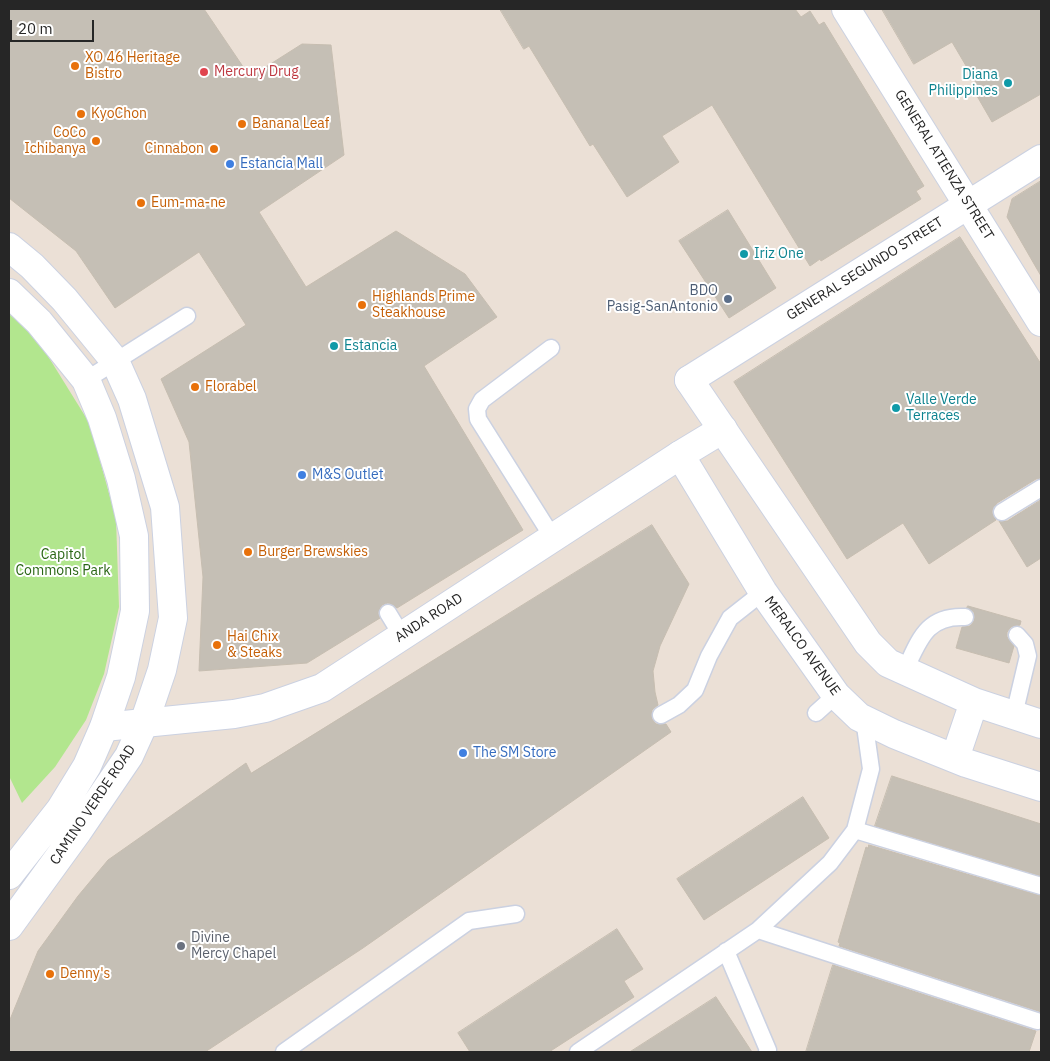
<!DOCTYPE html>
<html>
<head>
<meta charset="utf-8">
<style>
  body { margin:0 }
  #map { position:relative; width:1050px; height:1061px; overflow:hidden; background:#ebe0d6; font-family:"IBM Plex Sans",sans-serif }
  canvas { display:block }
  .frame { position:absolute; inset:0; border:10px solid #262626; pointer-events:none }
  .scale { position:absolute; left:10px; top:20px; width:84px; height:22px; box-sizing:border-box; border:2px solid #262626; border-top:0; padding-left:6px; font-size:15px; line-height:18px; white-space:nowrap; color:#262626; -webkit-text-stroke:4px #fff; paint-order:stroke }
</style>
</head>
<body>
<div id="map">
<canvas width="1050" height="1061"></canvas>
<div class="frame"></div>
<div class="scale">20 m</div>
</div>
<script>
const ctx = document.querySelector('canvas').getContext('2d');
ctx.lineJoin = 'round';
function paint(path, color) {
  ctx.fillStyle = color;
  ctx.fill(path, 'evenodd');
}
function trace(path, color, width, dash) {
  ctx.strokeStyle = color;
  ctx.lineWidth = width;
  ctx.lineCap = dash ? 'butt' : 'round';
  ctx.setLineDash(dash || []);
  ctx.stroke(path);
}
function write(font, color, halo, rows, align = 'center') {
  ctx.font = font + ' "IBM Plex Sans",sans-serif';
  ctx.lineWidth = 4;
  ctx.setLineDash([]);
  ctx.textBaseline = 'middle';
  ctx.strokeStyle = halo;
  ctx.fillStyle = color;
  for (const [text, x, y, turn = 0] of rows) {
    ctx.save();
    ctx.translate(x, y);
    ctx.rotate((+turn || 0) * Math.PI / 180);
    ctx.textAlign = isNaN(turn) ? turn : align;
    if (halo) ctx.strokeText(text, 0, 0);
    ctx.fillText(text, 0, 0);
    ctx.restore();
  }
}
const green = new Path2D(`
  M9,314l29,26 52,84 26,95 3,88 -15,67 -18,46 -31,47 -33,36 -13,-27z`);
const building = new Path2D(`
  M9,9h195l46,68 52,-33 29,1 13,110 -85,57 47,75 90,-56 69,43 32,43 -73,49 99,164 -126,78 -9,-5 -6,2 -4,8 2,5 -73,45 -108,8 4,-94 -14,-135 -28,-63 85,-54 -47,-73 -84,56 -39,-57 -67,-53z
  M500,9h295l6,8 9,-6 9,14 5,-3 100,164 -8,5 5,8 -100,62 -1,-2 -10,7 -98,-161 -50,31 17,26 -52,35 -34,-53 -3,2 -61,-100 -5,3z
  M882,9h159v85l-49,28 -15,-26 5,-3 -30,-51 -38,22z
  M1041,181v95l-34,-59 5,-18z
  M728,210l48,78 -47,30 -50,-77z
  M960,237l81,127v114l-5,1 -39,24 -5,9 4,8 -67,44 -26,-41 -56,36 -113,-177z
  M1041,500v58l-14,9 -28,-46h8z
  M652,525l37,59 -29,62 -7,25 2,21 3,13 -6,5v9l4,5h10l5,8 -308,216 -158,104h-196v-30l29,-71 40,-55 30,-36 138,-97 5,10z
  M968,606l53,15 -1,4 -9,2 -4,5v5l7,9 -5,17 -53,-15 6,-21 8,-1 4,-5v-9l-7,-4z
  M892,776l149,48v52l-166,-50z
  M803,797l26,41 -125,82 -27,-41z
  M869,845l172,51v116l-202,-66 1,-3 -2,-1 28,-95 2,1z
  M617,929l26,40 -19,12 10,16 -85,55h-79l-12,-19z
  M833,965l203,66 -7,21h-223z
  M716,997l36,55h-122z`);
const lane = new Path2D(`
  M551,348l-69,52 -5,9 1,10 75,119
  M86,380l101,-64
  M1002,512l39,-24
  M388,613l14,23
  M905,670c14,-29 21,-55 60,-53
  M816,713l20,-18
  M661,715l18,-10 16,-15 14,-34 21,-38 33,-26
  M1014,715l14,-59 -3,-12 -8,-9
  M855,830l186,56
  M758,930l279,91
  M726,951l42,99 -1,2
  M284,1052l185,-131 47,-7
  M578,1052l180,-122 72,-67 25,-33 16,-61 -7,-50`);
const street = new Path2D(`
  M846,9l195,313
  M689,380l352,-221
  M104,727l130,-13 31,-6 57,-20 358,-233 43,-26`);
const secondary = new Path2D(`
  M9,247l23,19 33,34 50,61 17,38 33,108 8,111 -11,52 -18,53 -15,33 -51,75 -69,95
  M9,293l30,29 47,58 16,38 19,61 13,57 1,75 -14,66 -17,50 -17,39 -27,44 -51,65
  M689,380l179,263 20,20 86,39 67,22
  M680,455l83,137 73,103 23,22 35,17 72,29 75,24
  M955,758l19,-56`);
const markers = [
  [75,66,5,"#e8710a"],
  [204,72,5,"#e0444e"],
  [1008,83,5,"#0f9aa8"],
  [81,114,5,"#e8710a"],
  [242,124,5,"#e8710a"],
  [96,141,5,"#e8710a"],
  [214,149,5,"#e8710a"],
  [230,164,5,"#3f7fe0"],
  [141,203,5,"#e8710a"],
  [744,254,5,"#0f9aa8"],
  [728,299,5,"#5c6f8a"],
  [362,305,5,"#e8710a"],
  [334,346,5,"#0f9aa8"],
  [195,387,5,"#e8710a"],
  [896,408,5,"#0f9aa8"],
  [302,475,5,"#3f7fe0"],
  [248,552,5,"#e8710a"],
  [217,645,5,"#e8710a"],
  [463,753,5,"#3f7fe0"],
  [181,946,5,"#6b7280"],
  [50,974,5,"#e8710a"]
];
const foodNames = [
  ["XO 46 Heritage",85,58],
  ["Bistro",85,74],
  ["KyoChon",91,114],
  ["Banana Leaf",252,124],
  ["CoCo",86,133,"right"],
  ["Ichibanya",86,149,"right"],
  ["Cinnabon",204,149,"right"],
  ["Eum-ma-ne",151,203],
  ["Highlands Prime",372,297],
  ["Steakhouse",372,313],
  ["Florabel",205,387],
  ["Burger Brewskies",258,552],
  ["Hai Chix",227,637],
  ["& Steaks",227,653],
  ["Denny's",60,974]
];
const healthNames = [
  ["Mercury Drug",214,72]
];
const cultureNames = [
  ["Diana",998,75,"right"],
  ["Philippines",998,91,"right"],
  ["Iriz One",754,254],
  ["Estancia",344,346],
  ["Valle Verde",906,400],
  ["Terraces",906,416]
];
const shopNames = [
  ["Estancia Mall",240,164],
  ["M&S Outlet",312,475],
  ["The SM Store",473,753]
];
const streetNames = [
  ["GENERAL ATIENZA STREET",944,165,58],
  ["GENERAL SEGUNDO STREET",865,269,-32],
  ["ANDA ROAD",429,618,-33],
  ["MERALCO AVENUE",802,646,54],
  ["CAMINO VERDE ROAD",93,805,-56]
];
const serviceNames = [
  ["BDO",718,291],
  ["Pasig-SanAntonio",718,307]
];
const parkNames = [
  ["Capitol",63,555],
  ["Commons Park",63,571]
];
const worshipNames = [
  ["Divine",191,938],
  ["Mercy Chapel",191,954]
];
paint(green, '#b2e68e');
paint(building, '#c5bfb5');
trace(building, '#c6bdb0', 1);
trace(lane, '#cbd1e1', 19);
trace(street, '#cbd1e1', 30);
trace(secondary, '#cbd1e1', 30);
trace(lane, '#fff', 16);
trace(street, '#fff', 28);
trace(secondary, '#fff', 28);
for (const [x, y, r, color] of markers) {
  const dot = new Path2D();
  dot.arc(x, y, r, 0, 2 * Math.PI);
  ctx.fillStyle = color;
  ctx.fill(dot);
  trace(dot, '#fff', 2);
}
write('14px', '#c56008', '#fff', foodNames, 'left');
write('14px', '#be3a42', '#fff', healthNames, 'left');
write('14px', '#0d838f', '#fff', cultureNames, 'left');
write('14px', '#366cbe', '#fff', shopNames, 'left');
write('14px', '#262626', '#fff', streetNames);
write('14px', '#4e5e75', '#fff', serviceNames, 'right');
write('14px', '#2a6614', '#fff', parkNames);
write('14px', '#5b616d', '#fff', worshipNames, 'left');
</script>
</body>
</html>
